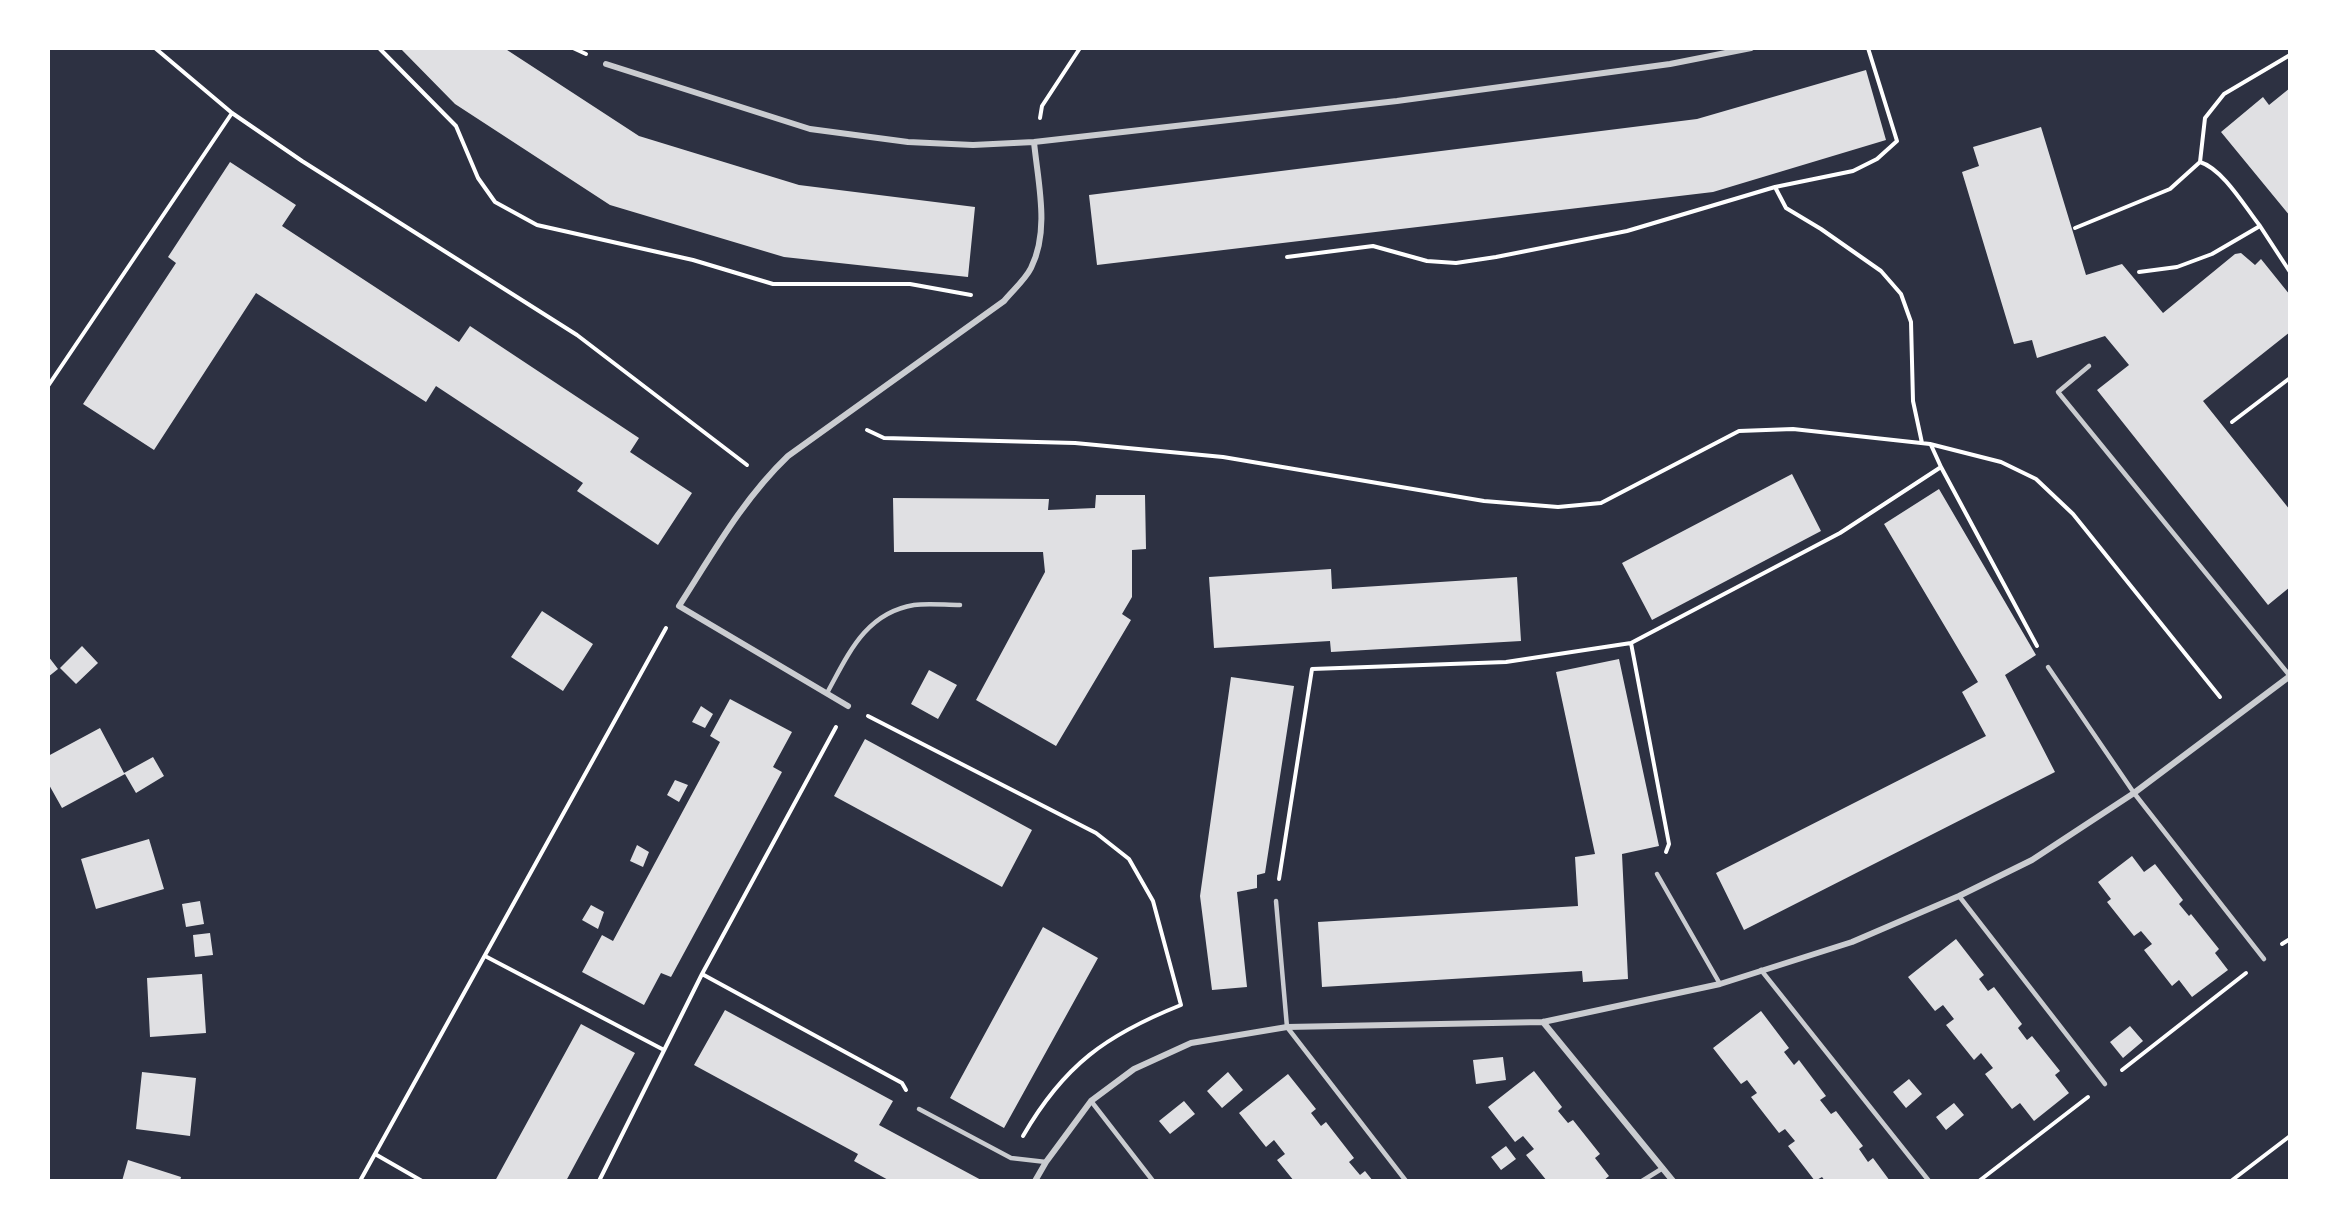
<!DOCTYPE html>
<html>
<head>
<meta charset="utf-8">
<style>
  body { margin:0 }
  #map { position:relative; width:2338px; height:1229px; overflow:hidden; background:#2d3142; font-family:"Golos Text",sans-serif }
  canvas { display:block }
  .frame { position:absolute; inset:0; border:50px solid #fff; pointer-events:none }
</style>
</head>
<body>
<div id="map">
<canvas width="2338" height="1229"></canvas>
<div class="frame"></div>
</div>
<script>
const ctx = document.querySelector('canvas').getContext('2d');
ctx.lineJoin = 'round';
function paint(path, color) {
  ctx.fillStyle = color;
  ctx.fill(path, 'evenodd');
}
function trace(path, color, width, dash) {
  ctx.strokeStyle = color;
  ctx.lineWidth = width;
  ctx.lineCap = dash ? 'butt' : 'round';
  ctx.setLineDash(dash || []);
  ctx.stroke(path);
}
const building = new Path2D(`
  M400,48h104l135,88 160,49 176,22 -7,70 -184,-20 -174,-52 -155,-101z
  M1866,70l20,70 -173,52 -616,73 -8,-70 608,-76z
  M2290,88v128l-69,-84 42,-35 6,8z
  M2041,127l45,148 36,-11 41,49 72,-59 6,-1 14,12 6,-6 29,36v37l-87,69 87,109v77l-22,18 -171,-215 32,-25 -24,-29 -68,22 -5,-18 -18,4 -52,-172 17,-6 -6,-19z
  M230,162l66,43 -14,21 177,116 11,-16 169,112 -9,14 62,41 -34,52 -81,-54 6,-8 -147,-97 -10,16 -170,-109 -102,157 -71,-46 93,-141 -8,-6z
  M1792,474l29,57 -169,89 -30,-57z
  M1939,489l97,166 -31,20 50,97 -311,158 -28,-57 270,-137 -24,-44 16,-10 -94,-158z
  M1096,495h49l1,54 -14,1v47l-10,17 9,6 -75,126 -80,-46 69,-128 -2,-20h-149l-1,-54 156,1 -1,11 47,-2z
  M1331,569l1,20 185,-12 4,64 -190,11 -1,-11 -116,7 -5,-71z
  M542,611l51,33 -30,47 -52,-34z
  M82,646l16,17 -22,21 -16,-16z
  M48,656l10,13 -10,8z
  M1619,659l40,187 -37,8 6,125 -45,3 -1,-11 -260,16 -4,-65 260,-16 -3,-49 20,-3 -39,-182z
  M929,670l28,15 -19,34 -27,-15z
  M1231,677l63,9 -29,187 -8,2v13l-20,4 10,95 -35,3 -12,-94z
  M730,699l62,33 -19,35 9,5 -111,205 -10,-4 -17,32 -62,-33 20,-37 11,6 107,-199 -10,-6z
  M701,706l12,8 -8,14 -13,-6z
  M100,728l24,45 29,-16 11,19 -28,17 -11,-19 -63,34 -14,-25v-27z
  M865,739l167,91 -30,57 -168,-91z
  M675,780l13,5 -9,17 -12,-7z
  M149,839l15,50 -68,20 -15,-50z
  M637,845l12,7 -6,15 -13,-6z
  M2132,856l12,16 11,-8 28,36 -4,4 10,12 2,-2 28,35 -4,4 13,17 -36,27 -13,-17 -7,6 -28,-36 8,-6 -11,-13 -7,5 -27,-34 4,-3 -13,-17z
  M200,901l4,23 -18,3 -4,-23z
  M591,905l13,7 -6,17 -16,-9z
  M1043,927l55,31 -94,170 -54,-30z
  M210,933l3,22 -18,2 -2,-22z
  M1956,939l28,36 -5,4 9,12 6,-4 28,37 -4,4 9,12 5,-4 28,35 -5,4 14,18 -35,28 -14,-18 -8,6 -27,-35 8,-6 -12,-15 -7,7 -28,-35 8,-6 -11,-14 -8,6 -27,-34z
  M202,974l4,59 -56,4 -3,-59z
  M725,1010l168,91 -14,24 104,56h-93l-36,-20 4,-7 -164,-89z
  M1761,1011l28,37 -5,4 10,13 5,-5 27,36 -6,4 11,14 5,-3 27,35 -4,3 9,13 5,-4 17,23h-65l-3,-4 -7,4 -27,-35 7,-5 -10,-12 -6,4 -28,-36 6,-4 -10,-13 -6,4 -28,-36z
  M581,1024l54,29 -69,128h-71z
  M2130,1026l13,15 -20,17 -13,-16z
  M1503,1057l3,23 -30,4 -3,-24z
  M1534,1071l28,36 -4,4 10,12 5,-3 27,34 -5,4 14,18 -6,5h-56l-21,-26 8,-6 -11,-13 -8,6 -27,-35z
  M142,1072l54,6 -6,58 -54,-7z
  M1228,1072l15,18 -21,18 -15,-17z
  M1288,1074l28,35 -5,4 10,13 5,-4 28,36 -5,4 11,13 5,-4 8,10h-79l-17,-21 8,-6 -11,-14 -8,7 -27,-34z
  M1909,1079l13,15 -16,14 -13,-16z
  M1184,1101l11,13 -25,20 -11,-13z
  M1954,1103l10,12 -18,15 -10,-13z
  M1506,1146l10,13 -15,11 -10,-13z
  M128,1160l53,17 -1,4h-58z`);
const path = new Path2D(`
  M155,48l77,65 70,48 275,174 170,130
  M379,48l77,78 22,52 17,24 42,23 156,35 80,24h137l61,11
  M573,48l13,6
  M1868,48l29,93 -20,18 -24,12 -78,16 11,21 35,21 60,42 20,23 10,28 2,79 9,42
  M1040,118l2,-12 38,-58
  M2200,162l5,-44 19,-24 66,-39
  M2075,228l95,-39 30,-27c23,7 45,45 60,64
  M1287,257l86,-11 54,15 29,2 40,-6 131,-26 148,-44
  M2139,272l38,-5 35,-13 48,-28 30,46
  M48,386l184,-273
  M2232,422l58,-44
  M867,430l17,8 191,5 148,14 261,44 74,6 43,-4 138,-72 54,-2 137,15 71,18 35,17 37,35 147,183
  M1941,467l96,179
  M868,716l228,117 33,26 24,42 28,104c-75,30 -117,60 -158,131
  M1666,852l3,-8 -38,-201 209,-110 101,-66 -10,-22
  M1279,879l33,-210 194,-7 125,-19
  M2282,944l8,-5
  M485,956l179,94
  M702,974l200,109 4,7
  M2122,1070l124,-97
  M375,1154l47,27
  M360,1181l306,-553
  M599,1181l103,-207 134,-247
  M1979,1181l109,-84
  M2231,1181l59,-45`);
const service = new Path2D(`
  M2089,366l-31,26 232,284
  M2048,667l86,126 130,166
  M827,693c21,-38 38,-80 87,-88 14,-2 31,0 46,0
  M1657,874l63,110
  M1959,896l146,188
  M1276,901l11,126 119,154
  M1761,970l168,211
  M1091,1101l62,80
  M919,1109l92,49 35,4
  M1642,1181l21,-13`);
const minor = new Path2D(`
  M606,64l204,65 98,13 65,3 61,-3 363,-41 273,-37 81,-16
  M848,706l-169,-100c34,-53 64,-107 109,-150l216,-155c9,-11 21,-21 27,-33 19,-38 7,-85 3,-126
  M1543,1022l130,159
  M1035,1181l11,-19 45,-61 43,-32 57,-26 96,-16 256,-5 177,-38 132,-42 107,-46 73,-36 102,-67 156,-117`);
paint(building, '#e0e0e3');
trace(path, '#fff', 4);
trace(service, '#caccd0', 4.5);
trace(minor, '#caccd0', 6);
</script>
</body>
</html>
